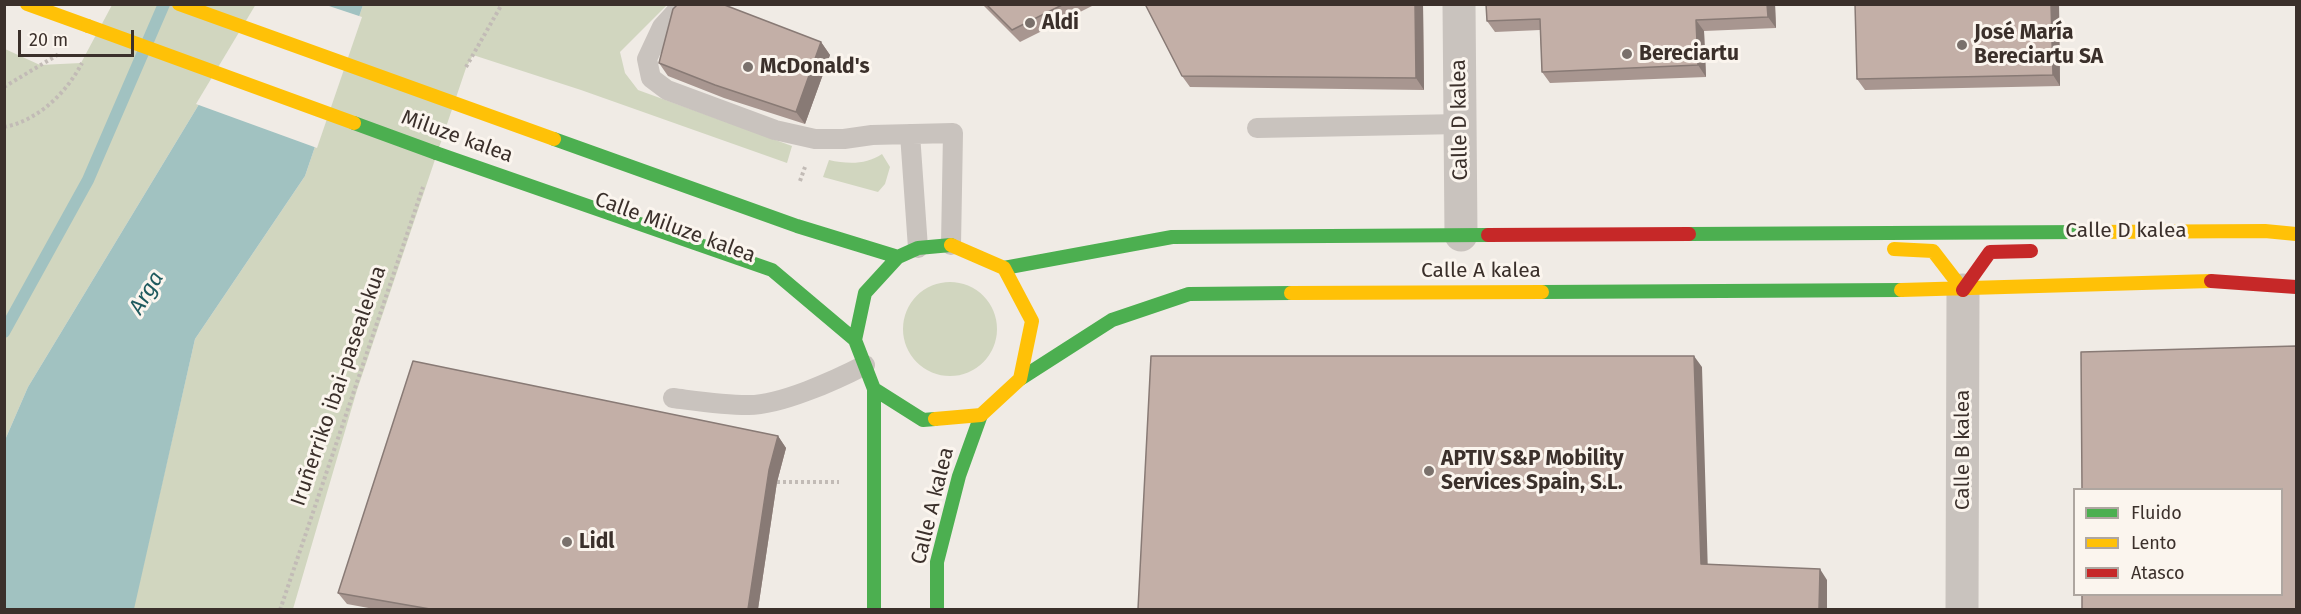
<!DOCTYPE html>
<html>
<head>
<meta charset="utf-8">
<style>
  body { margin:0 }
  #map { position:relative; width:2301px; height:614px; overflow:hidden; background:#f0ebe5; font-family:"Fira Sans",sans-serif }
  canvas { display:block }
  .frame { position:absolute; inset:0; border:6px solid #3b302b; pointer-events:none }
  .legend { position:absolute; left:2073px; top:488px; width:210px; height:108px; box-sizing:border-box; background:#fbf5ee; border:2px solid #aea6a0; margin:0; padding:8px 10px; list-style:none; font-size:18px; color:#3b302b }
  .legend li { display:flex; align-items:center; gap:12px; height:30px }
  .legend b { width:30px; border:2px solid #aea6a0 }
  .scale { position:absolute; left:18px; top:30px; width:116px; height:27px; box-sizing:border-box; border:3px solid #3b302b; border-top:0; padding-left:8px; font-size:18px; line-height:21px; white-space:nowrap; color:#3b302b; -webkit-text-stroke:4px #fbf5ee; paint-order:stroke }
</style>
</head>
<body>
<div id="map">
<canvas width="2301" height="614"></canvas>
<div class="frame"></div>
<ul class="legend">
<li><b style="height:8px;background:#4caf50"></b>Fluido</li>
<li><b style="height:8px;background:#ffc107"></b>Lento</li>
<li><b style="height:8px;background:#c62828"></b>Atasco</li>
</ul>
<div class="scale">20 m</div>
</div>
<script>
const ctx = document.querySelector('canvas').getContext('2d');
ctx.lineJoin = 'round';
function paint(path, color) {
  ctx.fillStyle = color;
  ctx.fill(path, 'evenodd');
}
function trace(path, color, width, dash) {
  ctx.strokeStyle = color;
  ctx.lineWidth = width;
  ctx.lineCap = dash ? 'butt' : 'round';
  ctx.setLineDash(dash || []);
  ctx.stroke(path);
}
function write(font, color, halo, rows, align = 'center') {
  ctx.font = font + ' "Fira Sans",sans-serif';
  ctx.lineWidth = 6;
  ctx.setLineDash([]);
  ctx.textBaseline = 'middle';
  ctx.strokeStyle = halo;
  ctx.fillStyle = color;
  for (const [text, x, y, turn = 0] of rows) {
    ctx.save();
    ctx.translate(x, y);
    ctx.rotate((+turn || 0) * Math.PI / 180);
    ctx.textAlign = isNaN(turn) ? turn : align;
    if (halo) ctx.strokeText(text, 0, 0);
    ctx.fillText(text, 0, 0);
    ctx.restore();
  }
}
const green = new Path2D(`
  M112,5h147l-231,382 -23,53v-391l35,16 41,-2z
  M363,5h304l-47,47 5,21 13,17 154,56 -5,17 -206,-73 -108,-35 -7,13 -109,322 -64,219 -160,1 62,-271 110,-163z
  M882,154l8,13 -5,17 -7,8 -55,-15 6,-17c18,4 37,5 53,-6z
  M903 329a47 47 0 1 1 94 0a47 47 0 1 1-94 0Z`);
const water = new Path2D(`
  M259,5h104l-58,171 -110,163 -61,270 -129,1v-170l23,-53z`);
const pier = new Path2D(`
  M256,4l70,1 36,12 -45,131 -121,-44z`);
const stream = new Path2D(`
  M4,332l84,-152 76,-176`);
const path = new Path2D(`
  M466,67l36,-63
  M4,87l55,-33
  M4,127c34,-6 63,-35 78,-64
  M800,181l5,-14
  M777,482h62
  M280,610l143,-423`);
const lane = new Path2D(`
  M683,4l-21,23 -15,32 4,19 16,12 108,40 40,9h29l28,-4 81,-2 -2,112
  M1257,128l203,-4
  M910,134l8,114
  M673,398c24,3 50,7 74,7 32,1 89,-25 118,-40`);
const street = new Path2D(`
  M1459,4l2,231
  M1962,610l1,-320`);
const fast = new Path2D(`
  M554,139l243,87 101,31
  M436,153l336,117 83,70
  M1689,234l398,-2
  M1004,268l168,-31 316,-2
  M1542,292l359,-2
  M1020,379l92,-59 77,-26 102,-1
  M874,389v221
  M935,419l-12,1 -49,-31 -19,-49 10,-47 33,-36 20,-9 33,-3
  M937,610v-48l22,-86 22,-61`);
const slow = new Path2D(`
  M27,4l61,22
  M179,4l375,135
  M2087,232l178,-1 31,3
  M1894,249l39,2 30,39
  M1901,290l310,-9
  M1291,293l251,-1
  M935,419l46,-4 39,-36 12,-58 -28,-53 -53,-23`);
const jam = new Path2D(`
  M1488,235l201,-1
  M2211,281l85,6
  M1963,290l27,-38 41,-1`);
const fastBridge = new Path2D(`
  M354,123l82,30`);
const slowBridge = new Path2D(`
  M88,26l266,97`);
const wall = new Path2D(`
  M982,4h114l-76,38z
  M1145,4h278l1,86 -234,-3 -8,-11z
  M1486,4h289l1,24 -72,3 2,46 -156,6 -8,-11 -2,-42 -45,2 -8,-11z
  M2059,4l1,82 -195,4 -8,-11z
  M821,42l9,13 -25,69 -81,-26 -56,-22 -9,-13z
  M778,436l8,12 -9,34 -19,127h-384l-27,-5 -9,-11z`);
const shadedWall = new Path2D(`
  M1415,4h8l1,86 -8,-12z
  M1767,4h8l1,24 -8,-11z
  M2051,4h8l1,82 -7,-11z
  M1696,20l8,11 2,46 -8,-12z
  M821,42l9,13 -25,69 -9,-12z
  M1694,356l8,11 6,208 -7,-11z
  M778,436l8,12 -9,34 -19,127h-10l21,-139z
  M1820,569l7,11v29h-8z`);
const building = new Path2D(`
  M678,4h44l99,38 -25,70 -81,-27 -56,-22 14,-54z
  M986,4h78l-52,26z
  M1145,4h270l1,74 -234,-2z
  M1486,4h281l1,13 -72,3 2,45 -156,7 -2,-53 -53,2z
  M1855,4h196l2,71 -196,4z
  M2296,346v263h-214v-15h200v-105h-200l-1,-137z
  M1151,356h543l7,208 119,5 -1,40h-681z
  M413,361l365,75 -9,34 -21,139h-318l-92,-16z`);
const markers = [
  [1030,23,6,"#7a716c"],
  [1962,45,6,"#7a716c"],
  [1627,54,6,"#7a716c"],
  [748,67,6,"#7a716c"],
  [1429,471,6,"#7a716c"],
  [567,542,6,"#7a716c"]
];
const poiNames = [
  ["Aldi",1042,23],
  ["José María",1974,33],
  ["Bereciartu SA",1974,57],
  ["Bereciartu",1639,54],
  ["McDonald's",760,67],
  ["APTIV S&P Mobility",1441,459],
  ["Services Spain, S.L.",1441,483],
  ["Lidl",579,542]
];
const streetNames = [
  ["Calle D kalea",1460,120,-91],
  ["Miluze kalea",457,137,20],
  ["Calle Miluze kalea",675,228,20],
  ["Calle D kalea",2126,231],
  ["Calle A kalea",1481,271],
  ["Iruñerriko ibai-pasealekua",339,386,-71],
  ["Calle B kalea",1963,450,-90],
  ["Calle A kalea",933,506,-76]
];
const waterNames = [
  ["Arga",147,293,-59]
];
paint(green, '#d1d6bf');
paint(water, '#a1c2c1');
paint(pier, '#f0ebe5');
trace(stream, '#a1c2c1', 12);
trace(path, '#c2bbb6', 4, [3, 3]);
trace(lane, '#c9c3be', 20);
trace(street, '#c9c3be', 33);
trace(fast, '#4caf50', 14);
trace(slow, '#ffc107', 14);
trace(jam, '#c62828', 14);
trace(fastBridge, '#4caf50', 14);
trace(slowBridge, '#ffc107', 14);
paint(wall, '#a89690');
paint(shadedWall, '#887a75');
paint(building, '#c3afa7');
trace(building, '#887a75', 1.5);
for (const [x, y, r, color] of markers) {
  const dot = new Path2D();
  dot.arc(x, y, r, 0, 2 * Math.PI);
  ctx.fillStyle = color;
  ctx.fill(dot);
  trace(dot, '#fbf5ee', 2);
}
write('bold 21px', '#3b302b', '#fbf5ee', poiNames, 'left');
write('21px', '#3b302b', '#fbf5ee', streetNames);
write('italic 22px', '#1f5a5e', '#fbf5ee', waterNames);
</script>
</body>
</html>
